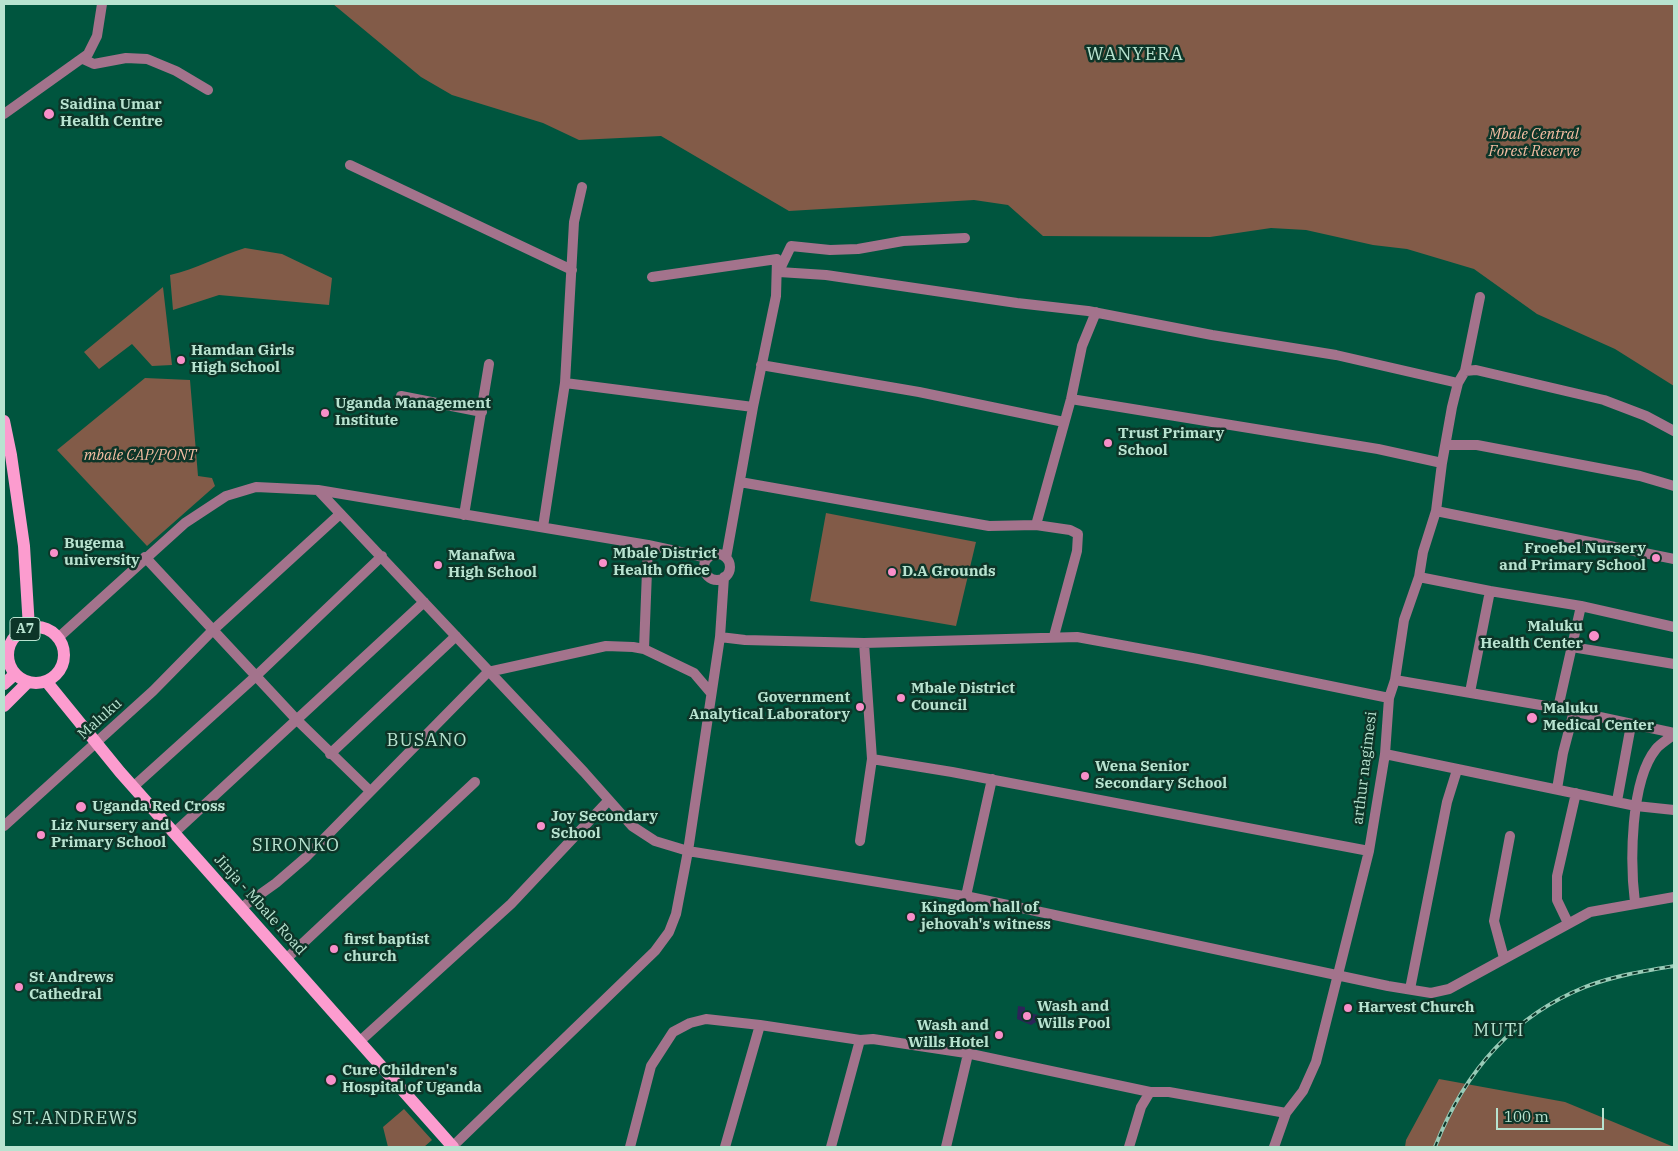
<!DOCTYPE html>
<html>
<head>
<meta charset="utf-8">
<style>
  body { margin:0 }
  #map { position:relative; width:1678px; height:1151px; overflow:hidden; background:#00553e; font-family:"IBM Plex Serif",serif }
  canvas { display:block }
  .frame { position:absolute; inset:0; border:5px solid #b8e3d0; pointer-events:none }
  .scale { position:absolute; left:1496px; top:1108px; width:108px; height:22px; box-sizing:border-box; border:2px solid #b8e3d0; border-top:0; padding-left:6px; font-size:15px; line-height:18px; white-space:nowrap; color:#b8e3d0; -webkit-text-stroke:4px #0d3528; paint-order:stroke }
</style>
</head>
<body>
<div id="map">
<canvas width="1678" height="1151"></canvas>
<div class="frame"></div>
<div class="scale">100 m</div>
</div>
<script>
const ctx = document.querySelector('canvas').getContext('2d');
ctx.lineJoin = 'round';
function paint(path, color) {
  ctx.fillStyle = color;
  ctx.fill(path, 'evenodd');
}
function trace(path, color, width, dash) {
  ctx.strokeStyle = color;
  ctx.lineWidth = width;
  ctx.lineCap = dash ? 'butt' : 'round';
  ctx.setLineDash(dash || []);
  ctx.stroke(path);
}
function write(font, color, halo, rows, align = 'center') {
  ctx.font = font + ' "IBM Plex Serif",serif';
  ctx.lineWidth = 5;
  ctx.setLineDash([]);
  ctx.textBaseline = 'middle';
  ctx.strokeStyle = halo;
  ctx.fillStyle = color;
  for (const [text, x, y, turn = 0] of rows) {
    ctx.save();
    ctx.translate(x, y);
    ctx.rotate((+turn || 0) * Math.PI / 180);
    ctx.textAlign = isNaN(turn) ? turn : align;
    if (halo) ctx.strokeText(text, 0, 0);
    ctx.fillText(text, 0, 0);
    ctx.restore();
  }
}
const green = new Path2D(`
  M333,4h1341v382l-59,-37 -78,-35 -63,-45 -67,-20 -34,-4 -67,-15 -35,-2 -61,9 -167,-1 -35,-31 -34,-5 -185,11 -128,-75 -82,4 -36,-17 -91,-28 -31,-18z
  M245,248l37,6 50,24 -3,27 -110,-10 -46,15 -3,-35c26,-6 49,-19 75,-27z
  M163,287l9,78 -20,1 -20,-22 -33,25 -15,-17z
  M145,378l45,2 8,96 14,2 3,8 -68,60 -90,-96z
  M826,513l150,29 -20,84 -146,-25z
  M1439,1079l126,23 109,45h-269l1,-7z
  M404,1109l28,31 -8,7h-36l-5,-20z`);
const water = new Path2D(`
  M1018,1006l7,1v5l13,3 -2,7 -5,3 -14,-6z`);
const minor = new Path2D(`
  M83,59l11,5 32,-6 21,1 29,12 32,19
  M4,114l84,-60 9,-18 5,-32
  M350,165l222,105
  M779,271l12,-25 39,4 28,-1 45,-8 62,-3
  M779,272l47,3 191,28 71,8 124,24 124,20 122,28
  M652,277l125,-18 -1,37 -23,111 -27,151
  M761,365l158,27 145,30
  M1465,371l11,-1 128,30 42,16 28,15
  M565,383l188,24
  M401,396l81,16
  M1071,399l307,50 64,14
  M1447,445h30l163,31 34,10
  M740,482l249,44 47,-1
  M318,490l266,282 48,54 23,15 33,10 282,46 418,89 43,7 18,-4 141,-77 84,-15
  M1436,511l238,48
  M464,515l25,-151
  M543,527l22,-144 9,-161 8,-35
  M704 567a13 13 0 1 1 26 0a13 13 0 1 1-26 0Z
  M145,557l151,162 74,72
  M1419,577l71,14 91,15 93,21
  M1054,636l23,-85 1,-17 -8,-4 -34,-5 35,-126 11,-53 14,-34
  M720,637l25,3 119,3 213,-6 121,22 191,39
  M58,638l127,-115 41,-27 30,-9 62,3 330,55 60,13
  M1572,647l102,17
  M644,649l4,-104
  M1395,680l163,28 116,25
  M1470,692l20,-101
  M1558,708l23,-102
  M330,754l126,-118
  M1385,754l251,52 38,4
  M872,759l80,13 417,79
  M133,787l123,-111 126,-120
  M1557,789l6,-36 11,-42
  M1617,801l14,-76
  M4,826l149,-135 59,-60 128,-117
  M174,833l250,-231
  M860,841l12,-82 -8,-116
  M966,896l26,-117
  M1635,903c-5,-40 -5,-122 21,-154 5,-6 13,-10 18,-15
  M241,908l35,-25 29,-25 183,-186 118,-26 27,1 11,2 50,24 17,20
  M1568,923l-11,-23v-24l19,-83
  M1504,958l-10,-37 16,-85
  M286,959l189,-177
  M1410,989l37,-187 10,-32
  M359,1042l152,-138 97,-103
  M452,1147l203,-196 14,-19 7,-18 12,-63 32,-214 4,-60
  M630,1147l21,-81 22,-34 17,-9 16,-4 54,6 100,15
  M725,1147l35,-122
  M831,1147l29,-107 13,-1 93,14 184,39
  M946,1147l22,-93
  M1129,1147l12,-40 9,-15h19l117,21
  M1274,1147l12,-34 17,-22 13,-29 53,-211 16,-97 4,-56 6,-18 9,-60 15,-43 4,-25 13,-41 6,-48 10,-56 6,-24 7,-12 15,-74`);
const major = new Path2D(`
  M4,421l7,34 13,91 5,82
  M8 655a28 28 0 1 1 56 0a28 28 0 1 1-56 0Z
  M46,681l74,91 333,375
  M4,684l11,-10
  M4,706l24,-24`);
const rail = new Path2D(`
  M1435,1147c28,-72 76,-130 150,-160 28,-11 59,-16 89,-21`);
const markers = [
  [49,114,6,"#f98fc9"],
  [181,360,5,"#f98fc9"],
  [325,413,5,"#f98fc9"],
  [1108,443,5,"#f98fc9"],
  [54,553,5,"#f98fc9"],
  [1656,558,5,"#f98fc9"],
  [603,563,5,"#f98fc9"],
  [438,565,5,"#f98fc9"],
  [892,572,5,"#f98fc9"],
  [1594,636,6,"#f98fc9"],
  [901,698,5,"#f98fc9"],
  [860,707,5,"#f98fc9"],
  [1532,718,6,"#f98fc9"],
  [1085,776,5,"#f98fc9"],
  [81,807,6,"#f98fc9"],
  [541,826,5,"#f98fc9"],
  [41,835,5,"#f98fc9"],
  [911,917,5,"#f98fc9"],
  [334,949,5,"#f98fc9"],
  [19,987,5,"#f98fc9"],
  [1348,1008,5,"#f98fc9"],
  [1027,1016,5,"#f98fc9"],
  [999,1035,5,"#f98fc9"],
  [331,1080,6,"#f98fc9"]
];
const shields = [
  [25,629,30]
];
const shieldNames = [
  ["A7",25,629]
];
const poiNames = [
  ["Saidina Umar",60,105],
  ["Health Centre",60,122],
  ["Hamdan Girls",191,351],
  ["High School",191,368],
  ["Uganda Management",335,404],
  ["Institute",335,421],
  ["Trust Primary",1118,434],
  ["School",1118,451],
  ["Bugema",64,544],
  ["university",64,561],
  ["Froebel Nursery",1646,549,"right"],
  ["and Primary School",1646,566,"right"],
  ["Mbale District",613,554],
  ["Health Office",613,571],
  ["Manafwa",448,556],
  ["High School",448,573],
  ["D.A Grounds",902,572],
  ["Maluku",1583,627,"right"],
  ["Health Center",1583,644,"right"],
  ["Mbale District",911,689],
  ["Council",911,706],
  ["Government",850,698,"right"],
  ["Analytical Laboratory",850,715,"right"],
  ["Maluku",1543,709],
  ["Medical Center",1543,726],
  ["Wena Senior",1095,767],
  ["Secondary School",1095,784],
  ["Uganda Red Cross",92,807],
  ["Joy Secondary",551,817],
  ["School",551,834],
  ["Liz Nursery and",51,826],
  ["Primary School",51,843],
  ["Kingdom hall of",921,908],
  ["jehovah's witness",921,925],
  ["first baptist",344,940],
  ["church",344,957],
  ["St Andrews",29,978],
  ["Cathedral",29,995],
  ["Wash and",1037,1007],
  ["Wills Pool",1037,1024],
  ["Harvest Church",1358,1008],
  ["Wash and",989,1026,"right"],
  ["Wills Hotel",989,1043,"right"],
  ["Cure Children's",342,1071],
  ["Hospital of Uganda",342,1088]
];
const parkNames = [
  ["Mbale Central",1534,135],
  ["Forest Reserve",1534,152],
  ["mbale CAP/PONT",140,456]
];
const streetNames = [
  ["Maluku",100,719,-42],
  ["arthur nagimesi",1365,768,-83],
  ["Jinja - Mbale Road",260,905,48]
];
const quarterNames = [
  ["WANYERA",1135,55],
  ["BUSANO",427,741],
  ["SIRONKO",296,846],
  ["MUTI",1499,1031],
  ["ST.ANDREWS",75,1119]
];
paint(green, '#825b48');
paint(water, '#2d2459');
trace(minor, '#a3738c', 10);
trace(major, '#fc9ccf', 12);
trace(rail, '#98cbb7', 4);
trace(rail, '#0d3528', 2, [5.5]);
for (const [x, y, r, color] of markers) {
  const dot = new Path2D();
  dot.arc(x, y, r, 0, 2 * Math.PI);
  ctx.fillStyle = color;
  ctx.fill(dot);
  trace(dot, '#0d3528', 2);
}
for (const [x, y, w] of shields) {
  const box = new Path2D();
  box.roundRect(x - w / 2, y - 11.5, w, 23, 4);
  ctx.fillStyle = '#0d3528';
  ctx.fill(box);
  trace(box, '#b8e3d0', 1);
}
write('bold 14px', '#b8e3d0', null, shieldNames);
write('bold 15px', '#b8e3d0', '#0d3528', poiNames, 'left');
write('italic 15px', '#f5bea3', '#0d3528', parkNames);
write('15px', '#b8e3d0', '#0d3528', streetNames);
ctx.letterSpacing = '1px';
write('18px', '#b8e3d0', '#0d3528', quarterNames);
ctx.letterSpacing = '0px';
</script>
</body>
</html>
